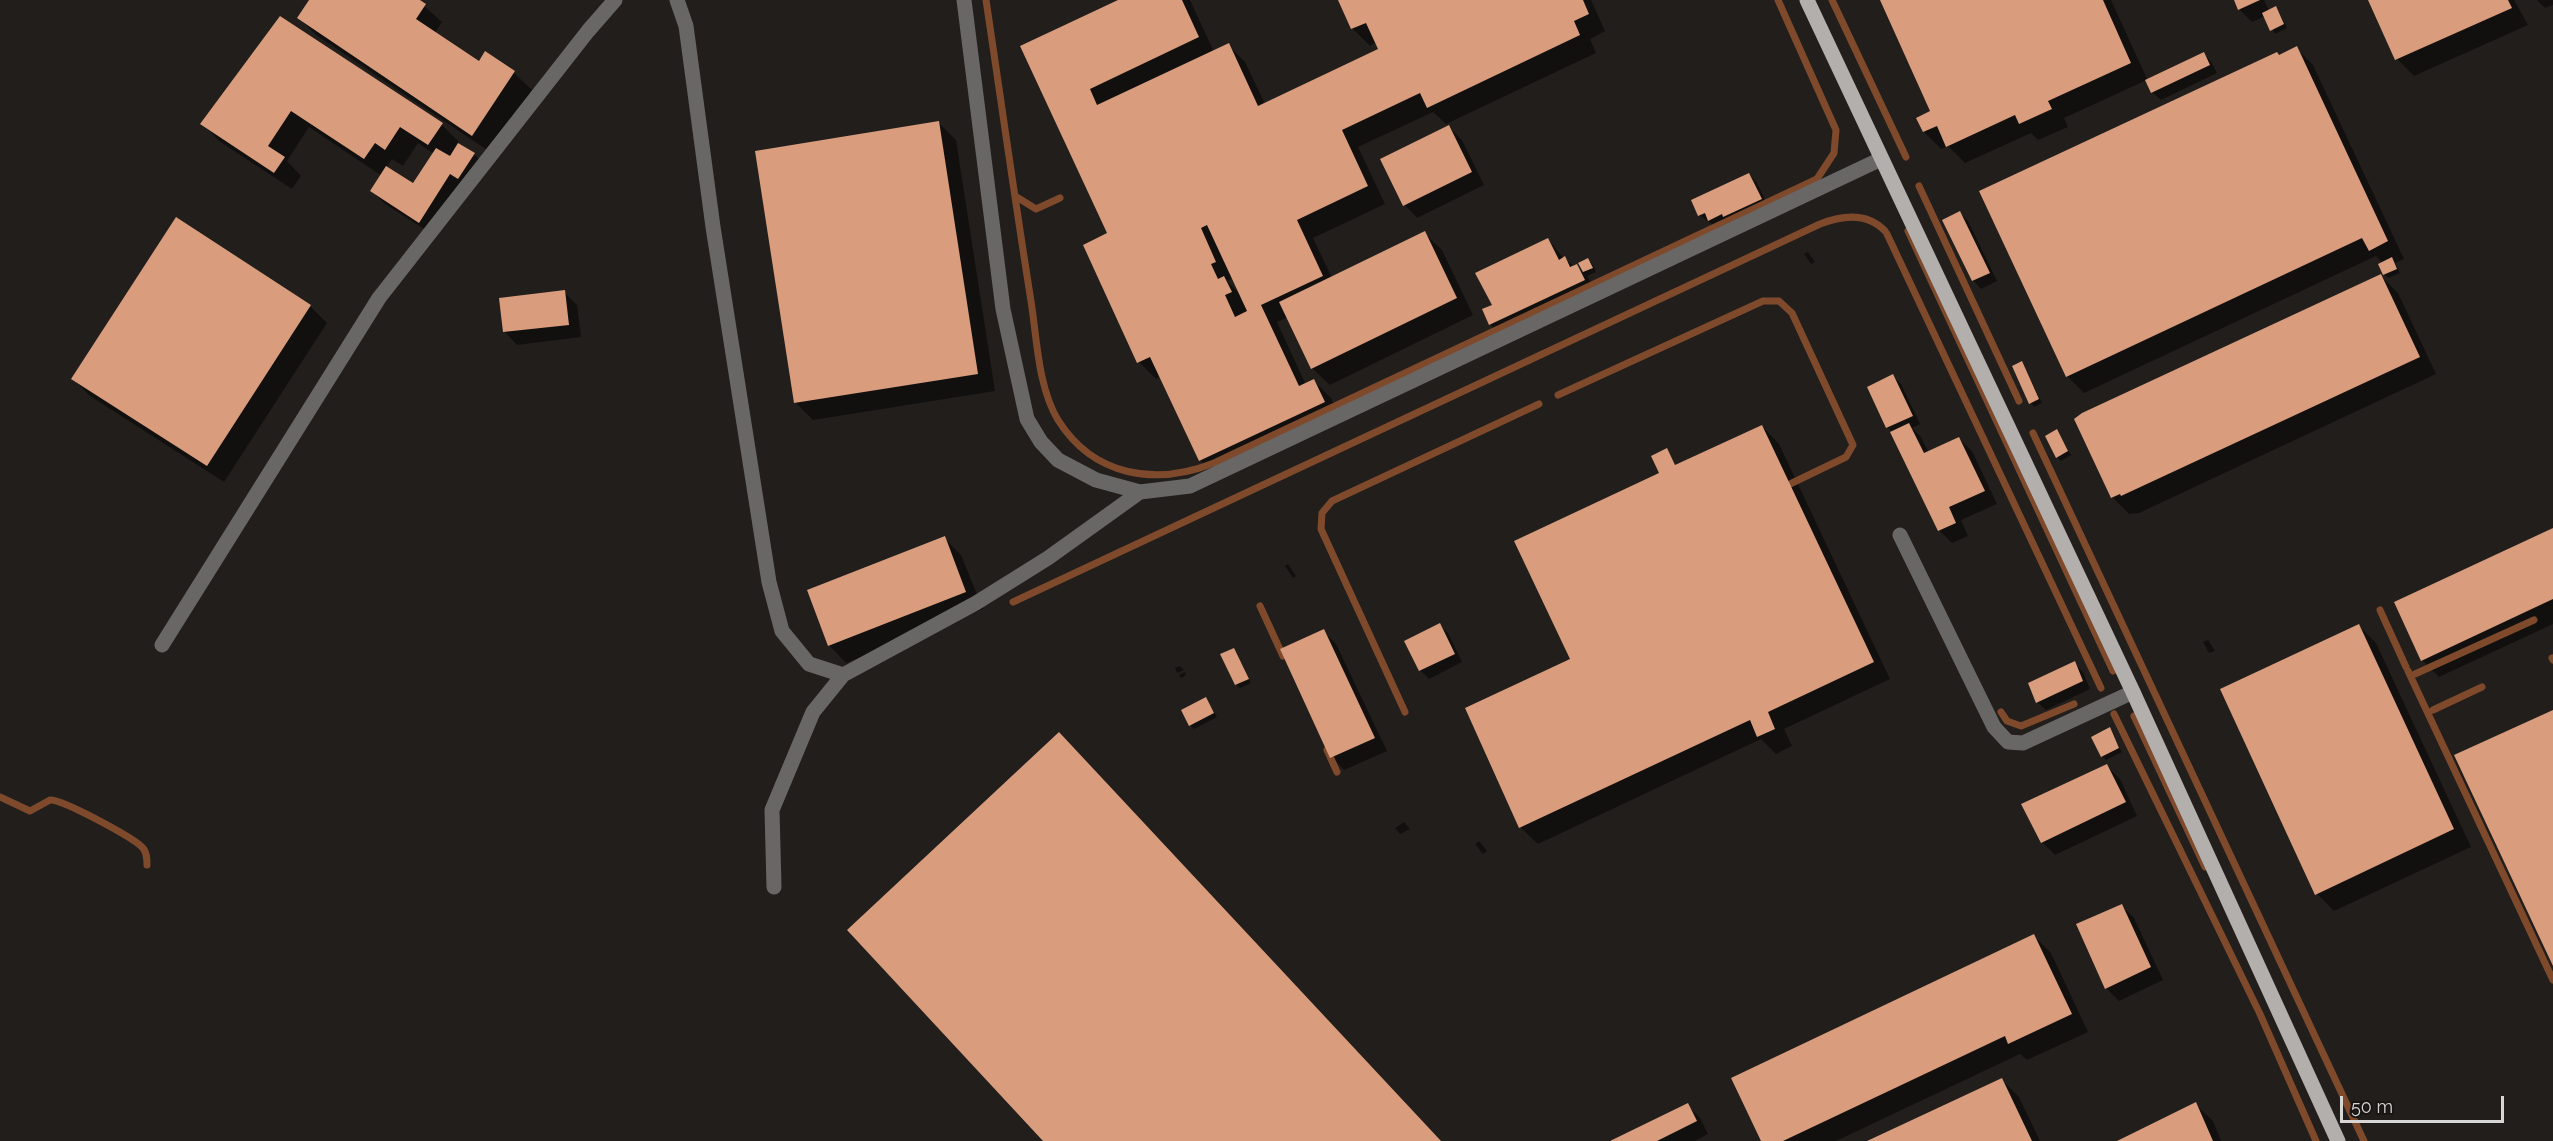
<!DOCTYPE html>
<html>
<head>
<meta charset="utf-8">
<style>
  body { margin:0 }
  #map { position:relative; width:2553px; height:1141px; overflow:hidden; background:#221e1c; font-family:Raleway,sans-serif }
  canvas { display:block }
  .scale { position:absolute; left:2340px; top:1096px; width:164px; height:27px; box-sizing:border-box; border:3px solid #d8d6d5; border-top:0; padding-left:8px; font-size:18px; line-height:21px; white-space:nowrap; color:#d8d6d5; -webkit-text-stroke:4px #181513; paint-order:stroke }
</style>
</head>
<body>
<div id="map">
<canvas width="2553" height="1141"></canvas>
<div class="scale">50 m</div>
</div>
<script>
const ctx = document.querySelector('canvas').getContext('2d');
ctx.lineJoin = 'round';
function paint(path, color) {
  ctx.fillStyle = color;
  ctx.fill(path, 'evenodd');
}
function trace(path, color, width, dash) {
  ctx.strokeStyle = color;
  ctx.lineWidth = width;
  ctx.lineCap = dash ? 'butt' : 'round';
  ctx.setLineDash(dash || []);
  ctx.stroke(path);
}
const shadow = new Path2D(`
  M311,0h106l25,22 -7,11 44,30 7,-10 28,20 18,17 -42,62 -174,-117 -17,-17z
  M1121,0h69l24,52 14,-7 17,17 20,42 115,-54 -4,-8 -6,4 -18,-18 -13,-28h252l14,31 -15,8 6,14 -150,71 -13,-12 -75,35 27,57 -72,34 19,40 92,-45 18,17 31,65 -143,70 -18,-17 -24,-51 -11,5 29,63 8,-4 17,17 10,21 -124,58 -17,-17 -39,-84 -5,3 -17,-17 -30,-128 -87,-187zM1233,278l7,16 -13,-13z
  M1881,0h230l37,81 56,-27 8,9 5,10 -56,27 -9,-8 -5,-12 -83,38 4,9 -30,13 -7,-7 -66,30 -17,-17 -7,3 -17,-17 -6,-14 14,-6z
  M2235,0h29l5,11 7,-3 3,4 8,16 -12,6 -10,-18 -13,6 -13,-13z
  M2370,0h144l14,25 -114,51 -17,-17z
  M2537,0h16v5l-8,3z
  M281,18l161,107 17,17 -2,2 17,10 13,13 -55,67 -47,-30 -13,-13 10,-15 -73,-49 -22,34 14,15 -9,13 -73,-48 -17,-18zM418,143l16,11 -21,31 -27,-17 6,-9 11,7z
  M2296,48l17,17 91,194 -9,4 5,10 -12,5 -4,-4 -1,-11 -7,-7 -292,137 -17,-17 212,-320z
  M939,123l17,17 39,251 -182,29 -18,-18z
  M1449,127l13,13 22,45 -67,33 -12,-13z
  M1749,174l8,9 12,25 -52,20 -18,-13z
  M1960,213l8,8 29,60 -16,8 -8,-9z
  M1548,239l16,20 20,14 -4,-10 8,-3 4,3 4,9 -9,4 10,17 -94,44 -13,-13 4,-18z
  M1808,252l7,10 -4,2 -7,-10z
  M2381,276l17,17 38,81 -297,139 -10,1 -17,-17z
  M564,292l13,13 4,32 -64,8 -12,-13z
  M310,306l17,17 -103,159 -134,-86 -17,-17z
  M2022,363l20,40 -8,4 -3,-4z
  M1892,376l9,8 19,40 -8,4 9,9 8,16 30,-14 13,12 25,53 -36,16 7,16 -16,7 -13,-13 -46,-97 -5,-6z
  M1762,426l17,18 111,235 -106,50 8,17 -16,8 -15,-15 -223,105 -18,-17 52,-167 89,-186 5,-24 10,16z
  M2057,431l14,24 -10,6 -4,-4z
  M2553,530v94l-114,53 -17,-17z
  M944,538l17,17 22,54 -137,54 -17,-18z
  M1288,564l8,12 -3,2 -8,-12z
  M1439,625l9,8 14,29 -33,17 -9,-9z
  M2359,626l17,17 95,204 -137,64 -17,-17z
  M1323,631l13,13 51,107 -43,19 -12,-13z
  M2208,640l7,11 -6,2 -6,-11z
  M1234,650l17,33 -11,5 -4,-4z
  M2074,663l9,9 7,17 -44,21 -9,-8z
  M1180,666l4,4 -7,3 -2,-5z
  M1185,672l1,3 -5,3 -2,-3z
  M1206,699l11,18 -23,12 -4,-4z
  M2109,729l13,23 -16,8 -4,-4z
  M2107,766l13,13 17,37 -82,39 -13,-13z
  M1404,822l6,7 -10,5 -5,-6z
  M1479,841l8,10 -4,3 -8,-10z
  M2121,905l13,13 29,62 -44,21 -13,-13z
  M2034,936l17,17 37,79 -61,28 -7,-6 -184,87h-74z
  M2002,1080l17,17 21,44h-169z
  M2195,1104l18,17 8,20h-101z
  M1687,1105l13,13 8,16 -13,7h-81z`);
const stream = new Path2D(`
  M986,0c15,100 29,201 45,301 6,38 7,86 27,119 36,57 98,66 156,43l603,-284 17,-26 2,-23 -58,-130
  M1832,0l74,157
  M1919,186l100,215
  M1015,196l21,13 24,-11
  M1908,231l205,440
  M1887,234l214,454
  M1558,395l205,-94h16l13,12 61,132 -7,12 -56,27
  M2033,433l331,708
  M1013,602l807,-378c23,-9 47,-12 65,7
  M1260,606l23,50
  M2380,610l26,57
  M2552,658l1,2
  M2408,671l145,309
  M2415,674l119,-54
  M2433,710l49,-23
  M1405,712l-84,-183 1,-16 10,-12 207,-97
  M2001,712l6,9 14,5 53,-22
  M2114,714l146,300 56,127
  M2134,716l71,151
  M1327,750l10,22
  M0,797l30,14 20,-11c12,-1 82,37 92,47 5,5 5,12 5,18`);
const building = new Path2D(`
  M309,0h111l6,4 -10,15 63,42 6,-10 30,20 -43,65 -175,-118z
  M1118,0h64l17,37 -109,52 7,16 132,-62 29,63 120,-57 -12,-26 -15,6 -13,-29h245l6,14 -15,7 6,14 -153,73 -7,-15 -78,37 26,56 -71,34 26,56 -62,29 38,81 15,-7 11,23 -126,59 -49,-104 -13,6 -54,-118 24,-12 -87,-187zM1207,225l40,86 -12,6 -10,-22 7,-3 -8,-16 -6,3 -7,-15 5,-2 -15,-34z
  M1880,0h223l28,63 -83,38 4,8 -33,15 -4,-9 -69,32 -9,-21 -14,6 -7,-14 14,-7z
  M2234,0h26l-22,10z
  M2368,0h140l4,8 -117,52z
  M2276,6l8,18 -14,7 -8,-18z
  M280,16l163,107 -15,22 -28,-18 -15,23 -10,-7 -11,16 -73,-48 -23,35 17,11 -11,16 -74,-49z
  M2297,46l91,195 -19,10 -7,-13 -296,139 -87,-186 298,-139 2,3z
  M2204,52l6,13 -59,28 -6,-13z
  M939,121l39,253 -184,29 -39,-252z
  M1449,125l23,47 -69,34 -23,-47z
  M458,143l17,10 -17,26 -8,-5 -31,49 -49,-32 16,-25 27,17 23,-35 14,8z
  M1749,173l13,26 -39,18 -1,-3 -14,7 -3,-8 -7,3 -7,-16z
  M1960,211l30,62 -18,8 -30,-61z
  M176,217l135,88 -104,161 -136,-87z
  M1425,231l32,67 -146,71 -32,-67z
  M1548,238l11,22 6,-4 5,11 7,-3 8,16 -96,45 -7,-16 10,-4 -17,-32z
  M2392,257l5,12 -14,6 -5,-11z
  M1588,258l5,10 -10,4 -5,-9z
  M2381,274l39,83 -299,139 -1,-2 -9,4 -37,-79 8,-6z
  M565,290l4,35 -66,7 -4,-34z
  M2022,361l17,38 -10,5 -17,-38z
  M1893,374l20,42 -27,12 -19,-41z
  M1909,423l15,30 35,-16 26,54 -36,16 7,16 -18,8 -48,-99z
  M1762,425l112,237 -106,50 7,17 -18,8 -7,-17 -231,108 -54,-120 105,-49 -56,-118 145,-68 -8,-17 16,-8 8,17z
  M2057,429l11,22 -12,7 -11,-22z
  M2553,528v71l-132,62 -27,-59z
  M945,536l21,56 -138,54 -21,-56z
  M1440,623l15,31 -36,17 -15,-30z
  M2359,624l95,205 -139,66 -95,-206z
  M1324,629l51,109 -45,20 -50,-109z
  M1234,648l15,31 -14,6 -15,-31z
  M2075,661l8,20 -47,22 -8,-20z
  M1206,697l8,16 -25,13 -8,-16z
  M2553,710v256l-99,-211z
  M2110,727l9,21 -18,9 -10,-20z
  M1059,732l382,409h-398l-196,-211z
  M2107,764l19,38 -85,41 -20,-39z
  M2122,904l29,63 -46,22 -29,-65z
  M2034,934l38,80 -64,30 -3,-8 -222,105h-22l-30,-63z
  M2002,1078l30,63h-165z
  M2196,1102l17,39h-96z
  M1688,1103l9,18 -40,20h-47z`);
const minor = new Path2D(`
  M677,0l9,26 27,201 56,355 13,49 27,33 34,11
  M964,0l39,309 24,110 14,23 17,18 38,20 44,12 50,-6 691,-327
  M1900,535l94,192 14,15 15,1 110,-51
  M162,645l217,-347 209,-267 27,-31
  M774,887l-2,-77 41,-98 30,-37 133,-72 72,-45 92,-66`);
const major = new Path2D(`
  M1807,0l326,692 205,449`);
paint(shadow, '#0007');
trace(stream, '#7f4a2c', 7);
paint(building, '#d99d7d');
trace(minor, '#696766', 15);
trace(major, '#b3afad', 15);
</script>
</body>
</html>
